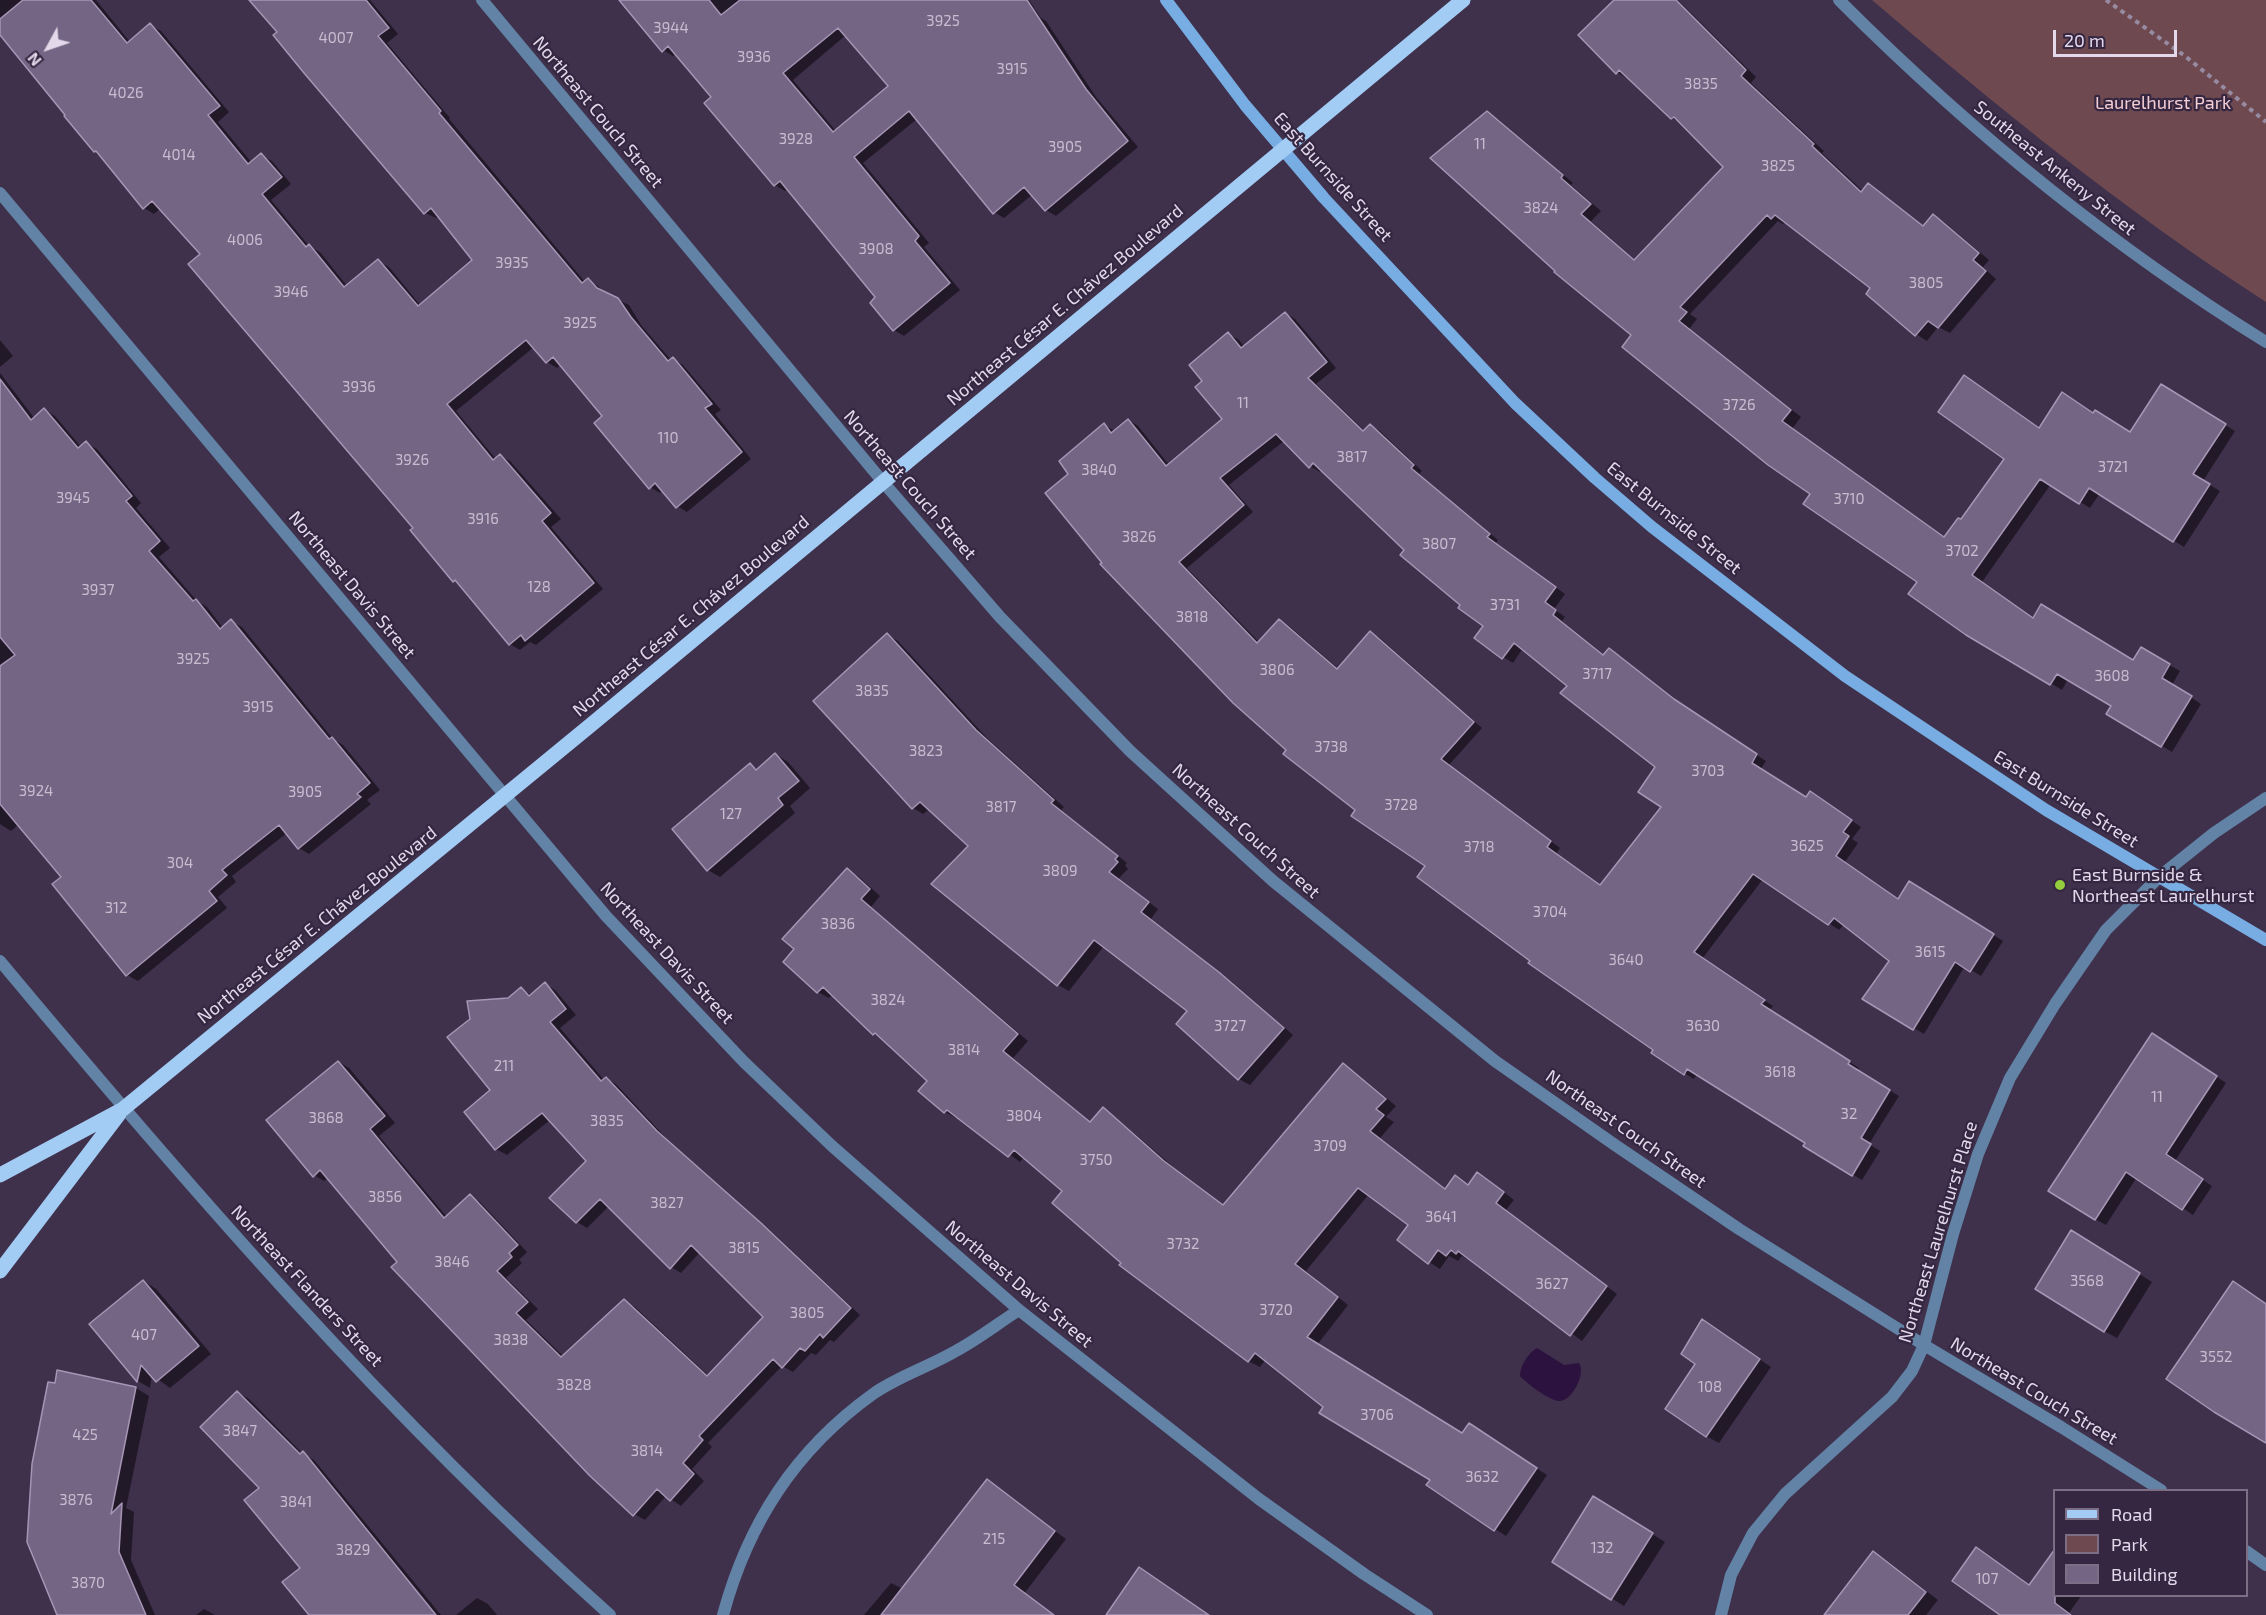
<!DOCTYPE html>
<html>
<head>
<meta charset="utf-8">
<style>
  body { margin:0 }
  #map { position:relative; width:2266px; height:1615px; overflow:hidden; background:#3f304c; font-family:"Exo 2",sans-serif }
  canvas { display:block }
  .legend { position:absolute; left:2053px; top:1489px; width:195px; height:108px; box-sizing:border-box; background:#352641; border:2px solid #7b6e85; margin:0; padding:8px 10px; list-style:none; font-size:18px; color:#e3d9eb }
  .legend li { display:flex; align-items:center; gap:12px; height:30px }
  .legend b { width:30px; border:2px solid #7b6e85 }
  .north { position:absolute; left:18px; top:18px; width:60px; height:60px; -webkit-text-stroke:4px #352641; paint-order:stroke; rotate:230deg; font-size:16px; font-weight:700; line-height:24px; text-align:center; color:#e3d9eb }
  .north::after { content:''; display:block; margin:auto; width:21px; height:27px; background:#e3d9eb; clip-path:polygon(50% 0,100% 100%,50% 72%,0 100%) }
  .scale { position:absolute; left:2053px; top:30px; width:124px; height:27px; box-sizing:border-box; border:3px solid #e3d9eb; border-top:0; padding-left:8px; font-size:18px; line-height:21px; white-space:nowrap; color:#e3d9eb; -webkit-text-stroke:4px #352641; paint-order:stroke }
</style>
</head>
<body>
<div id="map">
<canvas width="2266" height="1615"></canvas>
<ul class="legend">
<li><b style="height:8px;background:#a3ccf5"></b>Road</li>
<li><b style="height:16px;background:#6e4a50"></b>Park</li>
<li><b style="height:16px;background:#756584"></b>Building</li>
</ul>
<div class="north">N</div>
<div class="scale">20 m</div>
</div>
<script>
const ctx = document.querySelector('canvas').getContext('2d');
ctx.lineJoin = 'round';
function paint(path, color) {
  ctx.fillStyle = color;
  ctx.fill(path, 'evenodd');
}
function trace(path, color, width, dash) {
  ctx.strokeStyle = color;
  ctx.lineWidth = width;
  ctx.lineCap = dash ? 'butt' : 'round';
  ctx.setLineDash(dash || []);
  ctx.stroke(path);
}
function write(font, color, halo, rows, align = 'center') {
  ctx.font = font + ' "Exo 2",sans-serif';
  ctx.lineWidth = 4.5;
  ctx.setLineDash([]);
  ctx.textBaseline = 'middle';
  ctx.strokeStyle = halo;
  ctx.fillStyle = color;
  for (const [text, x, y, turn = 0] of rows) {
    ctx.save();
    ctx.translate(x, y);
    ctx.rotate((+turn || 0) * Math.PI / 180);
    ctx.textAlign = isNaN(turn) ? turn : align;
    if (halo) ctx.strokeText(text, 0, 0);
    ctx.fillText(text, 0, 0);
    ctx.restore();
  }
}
const green = new Path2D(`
  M1872,0h394v302c-139,-89 -269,-195 -394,-302z`);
const water = new Path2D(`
  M1537,1348l27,17 15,-2c7,10 -6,37 -19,38 -9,1 -34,-18 -40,-25 0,-10 8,-23 17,-28z`);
const shadow = new Path2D(`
  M0,0h96l34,42 20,-17 11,6 68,81 -11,10 34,41 9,-8 11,6 19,23 -20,16 38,46 11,6 27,34 31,-25 11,6 32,39 53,-46 -35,-44 -3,2 -11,-5 -174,-213h119l28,34 -11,9 63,75 -1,1 136,163 3,-2 10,6 7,8 24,11 12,20 30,35 2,-1 10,6 38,45 -6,4 36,45 -64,53 -10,-6 -14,-16 -3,3 -10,-6 -46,-71 -43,-52 -4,4 -10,-6 -13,-15 -78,64 40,48 4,-3 10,5 51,58 -10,8 52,62 -67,56 -6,-3 -10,8 -10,-6 -51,-60 -5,-4 -251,-326 -42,-46 -7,6 -10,-6 -144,-175z
  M620,0h409l12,18 5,3 50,76 42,50 -82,69 -10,-6 -13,-16 -29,24 -10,-6 -77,-93 -54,44 66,80 -5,4 36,43 -56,46 -10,-6 -17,-33 -89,-108 -3,2 -10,-6 -62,-88 -37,-43 -3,2 -10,-6zM846,35l45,52 -55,44 -43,-51z
  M1616,0h62l78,77 -5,6 73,68 -2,2 41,38 5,-6 56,41 9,-10 11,6 45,38 -6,7 13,12 -46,54 -12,-6 -11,14 -11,-7 -43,-46 -87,-67 -3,3 -5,-3 -88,93 7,5 -8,10 112,88 -9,12 153,108 16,-16 45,-62 -41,-82 75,52 54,-15 37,20 41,-42 63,39 -32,50 17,10 -36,56 -84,-54 -10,15 -39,-24 -69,98 52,37 100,43 7,-13 39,22 -8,14 29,19 -29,48 -64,-39 5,-8 -45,-26 -6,11 -95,-57 -48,-51 -106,-89 -179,-159 -147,-222 11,7 75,64 -2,2 30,26 -10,10 44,39 90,-93 -42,-43 -11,-6 -44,-39 -11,-7 -36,-37z
  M1285,313l10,6 41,49 -20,16 49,47 6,-5 9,5 42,40 -3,3 79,66 -2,3 69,51 -11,15 11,8 -3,4 42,34 5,-5 8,4 62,51 87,56 -6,9 46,29h14l41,28 -9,12 6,4 -13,19 54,38 21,-12 83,53 -22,35 -16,-10 -41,68 -60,-36 27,-37 -47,-37 -5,6 -76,-51 -61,80 71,47 -4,5 90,57 -2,3 42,25 -30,48 11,7 -18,29 -57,-34 2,-3 -110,-69 -3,5 -10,-6 -152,-113 -105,-94 -70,-56 -69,-60 -184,-187 -34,-89 34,-49 11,6 14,-11 9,6 31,39 55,-46 -20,-38 24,-47 10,5 7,8zM1284,441l26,25 10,6 2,-3 163,157 18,31 10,6 10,-15 46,38 88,80 6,40 -62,80 -45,-32 4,-6 -111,-83 33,-37 -102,-90 -10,-6 -31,37 -50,-43 -9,-5 -20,22 -73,-75 66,-56 -24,-27z
  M0,340l13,16 -13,11z
  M0,373l35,46 10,-9 10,6 26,31 5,-4 11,6 44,54 -5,5 34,40 -11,9 38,44 10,6 16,21 8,-7 11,6 91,112 10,6 37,45 -13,10 4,4 -62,50 -10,-6 -12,-15 -55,43 4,6 -18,15 9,11 -89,73 -11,-6 -64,-98 -44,-53 -8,7 -11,-7z
  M887,635l11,6 89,97 77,69 -3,3 66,53 -2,2 3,4 -10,10 40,30 -7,10 80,62 62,54 -43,50 -11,-6 -61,-55 11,-13 -85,-65 -35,45 -11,-6 -124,-101 36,-39 -40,-36 -7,5 -10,-6z
  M775,754l13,8 22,26 -20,18 5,7 -75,64 -12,-7 42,-105 9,5z
  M847,870l11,6 22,20 -9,11 157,134 -15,17 78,64 12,-13 11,7 62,53 48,37 119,-141 11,6 42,35 -10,11 8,5 -14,16 66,52 10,-13 13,8 8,-11 11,6 26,20 -8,10 111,84 -35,47 -113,-84 -1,2 -6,-3 -4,5 -9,-5 -9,13 -11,-7 -19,-37 -41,-31 -63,77 42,34 -31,40 146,89 17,-3 67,44 -41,61 -78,-51 4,-5 -107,-74 -59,-47 -6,8 -12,-6 -125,-99 -59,-71 -40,-34 -4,5 -62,-46 -2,2 -11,-6 -16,-31 -44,-41 -11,-6 -41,-40 -4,4 -11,-6 -33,-31 11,-12z
  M545,984l10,6 21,25 -16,13 44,52 2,-2 10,6 51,55 104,92 89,84 -26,27 -4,-2 -14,15 -5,-2 -18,19 -11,-6 -74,77 4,4 -20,22 12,12 -23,25 -15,-10 -21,24 -11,-6 -235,-252 -71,-84 -4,3 -10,-6 25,-113 10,6 46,55 -16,13 68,81 23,-21 10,6 47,50 -8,8 3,3 -16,15 32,31 -12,11 38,37 60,-56 11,6 74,69 56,-59 -65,-65 -19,21 -10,-6 -62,-61 -22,22 -10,-6 11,-61 -38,-41 -43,35 -11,-6 -30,-36 26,-22 17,-92 12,-10 11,6z
  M2163,1041l63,42 -51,78 37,25 -19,29 -56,-38 -31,48 -11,-6z
  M2084,1239l68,43 -35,56 -13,-7z
  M144,1281l12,8 55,65 -41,34 -18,-13 -2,13 -12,-7 -46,-57z
  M1715,1329l56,38 -52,76 -13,-7 -9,-72z
  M59,1372l77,16 13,8 -23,112 8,4 -3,48 24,55h-96l-3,-230z
  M238,1392l11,7 54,55 11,6 127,155h-130l-9,-47 -41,-80z
  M987,1481l79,58 -49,64 -63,12h-90l27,-32 12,6z
  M1606,1505l59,37 -41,64 -70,-44z
  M1874,1552l12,8 52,40 -12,15h-83z
  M2031,1586l23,10h27l-12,17 3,2h-70z
  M477,1598l11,6 9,11h-41z
  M204,1609l11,6h-19z`);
const building = new Path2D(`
  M23,0h68l36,43 23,-20 70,83 -12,9 40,49 13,-11 21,24 -20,17 44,53 3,-3 35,43 34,-28 40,47 54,-46 -41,-52 -7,6 -120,-141 -31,-38 4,-3 -28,-32h117l23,28 -11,8 63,75 -2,2 143,170 6,-5 9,10 21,10 13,19 37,44 5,-4 39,47 -7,4 37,44 -66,56 -21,-25 -6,6 -55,-66 8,-7 -49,-59 -7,6 -20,-23 -79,64 46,56 7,-6 51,59 -9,8 52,62 -69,58 -4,-6 -12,10 -54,-65 -2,2 -43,-52 3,-2 -225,-264 12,-10 -48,-53 -9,8 -47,-58 -2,1 -30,-36 1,-1 -65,-80v-16z
  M619,0h90l12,15 19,-15h287l59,89 42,52 -83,70 -21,-24 -31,27 -84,-103 -55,46 65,79 -4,5 35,42 -57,48 -23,-28 5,-6 -95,-116 -6,5 -70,-83 7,-6 -43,-51 -6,6zM838,28l50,58 -55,46 -50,-59z
  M1614,0h62l70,70 -5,6 73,68 -2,2 49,46 7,-9 55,43 10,-12 46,39 -6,7 13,11 -48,57 -10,-7 -13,15 -49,-42 4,-6 -95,-73 -4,4 -4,-4 -87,92 7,5 -8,9 112,89 -9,11 162,116 14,-19 3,1 43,-60 -66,-47 26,-37 75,53 23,-36 31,21 2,-3 35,22 31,-48 65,40 -33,50 17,10 -37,58 -84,-54 -10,16 -39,-25 -68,96 61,43 8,-14 92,56 8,-13 29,17 -8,14 30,18 -31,51 -55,-33 5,-8 -54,-32 -7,11 -84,-50 -58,-41 9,-12 -114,-78 7,-10 -42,-29 -146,-118 9,-12 -77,-63 1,-1 -125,-113 57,-47 76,64 -2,3 30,26 -10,10 53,46 89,-93 -49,-50 -3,2 -52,-49 -3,4 -38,-39z
  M1285,312l42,50 -19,16 55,53 7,-7 44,41 -3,3 79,66 -3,3 69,50 -11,15 11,8 -3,5 50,40 6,-7 65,51 83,55 -5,9 54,34 4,-6 42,29 -9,12 6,4 -13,20 62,43 11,-18 85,53 -24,38 -15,-10 -42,68 -51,-31 27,-38 -55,-43 -6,7 -75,-51 -59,78 71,48 -4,4 89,57 -2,3 42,26 -29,48 10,6 -19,32 -49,-30 2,-3 -118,-74 -3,6 -33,-22 2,-3 -125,-87 2,-2 -113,-84 8,-11 -74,-50 4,-6 -72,-56 3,-4 -53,-47 -133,-139 2,-1 -57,-70 23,-19 -9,-13 45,-38 7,10 17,-14 38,47 56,-47 -27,-32 7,-6 -13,-16 39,-33 13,16zM1276,434l33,34 4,-5 91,87 -4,5 60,50 -2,3 25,18 -9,12 28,21 12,-16 53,43 -7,7 95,74 -17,25 23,15 -61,78 -53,-38 4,-6 -110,-82 33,-37 -104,-91 -33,38 -58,-50 -22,24 -78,-81 65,-57 -24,-27z
  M0,379l31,41 13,-12 34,40 8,-7 46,55 -6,5 34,40 -11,10 44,50 3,-2 24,30 11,-10 98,120 3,-2 38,46 -13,11 4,3 -63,52 -19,-24 -57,45 5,5 -18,16 8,10 -91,75 -74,-92 9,-7 -61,-73v-138l15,-11 -15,-18z
  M887,633l89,97 78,70 -3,3 67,53 -3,3 3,3 -9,10 40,30 -8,10 79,61 64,55 -46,52 -62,-56 11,-13 -93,-71 -37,46 -126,-102 37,-38 -48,-44 -8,7 -99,-108z
  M775,753l24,28 -21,17 5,7 -76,66 -35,-42 78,-66 6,7z
  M847,868l23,21 -9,10 157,135 -15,17 87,71 13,-15 61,54 59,44 120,-142 43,36 -10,10 8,6 -14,16 75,58 10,-14 13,10 9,-13 27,20 -8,11 111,83 -37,50 -112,-85 -2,3 -5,-4 -5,6 -8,-6 -10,14 -31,-24 11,-15 -50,-37 -63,76 43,33 -31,40 155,96 7,-10 68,45 -43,63 -68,-46 4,-5 -111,-67 4,-6 -68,-54 -7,9 -129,-97 2,-2 -69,-60 10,-12 -48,-41 -6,7 -61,-47 -3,3 -26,-22 9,-10 -52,-48 -2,2 -50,-48 -6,6 -34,-31 11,-13 -12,-10z
  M545,982l21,27 -16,13 51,59 5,-4 51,54 104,92 90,85 -28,30 -3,-4 -15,17 -5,-3 -18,20 -9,-9 -74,77 4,4 -20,23 11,11 -24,27 -13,-12 -24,27 -43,-40 -199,-209 6,-5 -77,-92 -7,7 -47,-57 72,-59 47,55 -15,13 74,89 26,-24 48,51 -9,8 3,4 -15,14 31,31 -12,11 45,44 63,-58 83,77 56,-59 -72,-72 -21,24 -70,-70 -24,24 -27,-25 37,-37 -44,-48 -47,37 -31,-38 26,-22 -43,-53 23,-18 -3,-18 41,-3 13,-11 8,9z
  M2152,1033l65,43 -51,78 37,25 -21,31 -56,-38 -31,48 -47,-29z
  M2071,1230l69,43 -36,59 -69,-43z
  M143,1280l56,66 -43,36 -15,-17 -4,17 -48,-58z
  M2233,1281l33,23v139l-52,-31 -48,-33z
  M1702,1319l58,40 -54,78 -41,-28 30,-45 -14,-10z
  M57,1370l79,17 -25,127 11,-11 -3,49 27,63h-89l-30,-73 5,-78 16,-82 7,1z
  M237,1391l63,63 3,-3 133,164h-127l-27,-33 18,-14 -56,-68 15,-12 -59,-61z
  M987,1479l68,52 -41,54 40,30h-173z
  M1593,1496l60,37 -42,67 -59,-38z
  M1976,1547l53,38 26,-36v54l16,12h-71l-48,-34z
  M1873,1551l53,41 -18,23h-84z
  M1139,1567l70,48h-103z`);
const path = new Path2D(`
  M2106,0l79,56 81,66`);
const minor = new Path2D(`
  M482,0l401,482 117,135 130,134 143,130 222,180 120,84 124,84 185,116 137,82 100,63
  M1839,0c129,129 272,246 427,342
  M0,193l606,723 138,146 88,84 187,164 240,189 105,75 63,41
  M0,961c191,229 387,455 610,654
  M2246,1551l20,14
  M723,1615c25,-92 72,-165 150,-221 24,-17 55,-27 81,-42 23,-12 43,-28 65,-42
  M1721,1615l10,-40 22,-42 32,-39 107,-97 20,-26 12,-26 29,-111 25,-80 32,-76 45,-74 51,-74 53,-53 55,-44 52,-35`);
const secondary = new Path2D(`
  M1166,0l79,105 79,93 191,205 80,75 57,49 193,149 201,134 220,130`);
const primary = new Path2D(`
  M0,1175l123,-66 469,-385 871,-724
  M0,1271l119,-157`);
const markers = [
  [2060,885,6,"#93cc3d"]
];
const numberNames = [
  ["3925",943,21],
  ["3944",671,28],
  ["4007",336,38],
  ["3936",754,57],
  ["3915",1012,69],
  ["3835",1701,84],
  ["4026",126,93],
  ["3928",796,139],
  ["11",1480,144],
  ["3905",1065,147],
  ["4014",179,155],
  ["3825",1778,166],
  ["3824",1541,208],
  ["4006",245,240],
  ["3908",876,249],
  ["3935",512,263],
  ["3805",1926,283],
  ["3946",291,292],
  ["3925",580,323],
  ["3936",359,387],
  ["11",1243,403],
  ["3726",1739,405],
  ["110",668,438],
  ["3817",1352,457],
  ["3926",412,460],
  ["3721",2113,467],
  ["3840",1099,470],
  ["3945",73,498],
  ["3710",1849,499],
  ["3916",483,519],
  ["3826",1139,537],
  ["3807",1439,544],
  ["3702",1962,551],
  ["128",539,587],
  ["3937",98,590],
  ["3731",1505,605],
  ["3818",1192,617],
  ["3925",193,659],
  ["3806",1277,670],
  ["3717",1597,674],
  ["3608",2112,676],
  ["3835",872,691],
  ["3915",258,707],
  ["3738",1331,747],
  ["3823",926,751],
  ["3703",1708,771],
  ["3924",36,791],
  ["3905",305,792],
  ["3728",1401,805],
  ["3817",1001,807],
  ["127",731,814],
  ["3625",1807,846],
  ["3718",1479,847],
  ["304",180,863],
  ["3809",1060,871],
  ["312",116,908],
  ["3704",1550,912],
  ["3836",838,924],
  ["3615",1930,952],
  ["3640",1626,960],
  ["3824",888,1000],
  ["3727",1230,1026],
  ["3630",1703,1026],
  ["3814",964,1050],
  ["211",504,1066],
  ["3618",1780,1072],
  ["11",2157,1097],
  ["32",1849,1114],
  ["3804",1024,1116],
  ["3868",326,1118],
  ["3835",607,1121],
  ["3709",1330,1146],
  ["3750",1096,1160],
  ["3856",385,1197],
  ["3827",667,1203],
  ["3641",1441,1217],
  ["3732",1183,1244],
  ["3815",744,1248],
  ["3846",452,1262],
  ["3568",2087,1281],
  ["3627",1552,1284],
  ["3720",1276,1310],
  ["3805",807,1313],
  ["407",144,1335],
  ["3838",511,1340],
  ["3552",2216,1357],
  ["3828",574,1385],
  ["108",1710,1387],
  ["3706",1377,1415],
  ["3847",240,1431],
  ["425",85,1435],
  ["3814",647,1451],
  ["3632",1482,1477],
  ["3876",76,1500],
  ["3841",296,1502],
  ["215",994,1539],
  ["132",1602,1548],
  ["3829",353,1550],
  ["107",1987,1579],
  ["3870",88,1583]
];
const parkNames = [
  ["Laurelhurst Park",2163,103]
];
const streetNames = [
  ["Northeast Couch Street",598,112,50],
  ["Southeast Ankeny Street",2055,168,39],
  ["East Burnside Street",1333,177,48],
  ["Northeast César E. Chávez Boulevard",1065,305,-40],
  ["Northeast Couch Street",910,485,49],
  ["East Burnside Street",1674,518,39],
  ["Northeast Davis Street",352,585,50],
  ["Northeast César E. Chávez Boulevard",691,616,-40],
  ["East Burnside Street",2066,799,32],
  ["Northeast Couch Street",1246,831,42],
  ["Northeast César E. Chávez Boulevard",317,925,-39],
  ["Northeast Davis Street",667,953,47],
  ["Northeast Couch Street",1626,1129,35],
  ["Northeast Laurelhurst Place",1938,1232,-73],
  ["Northeast Davis Street",1019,1284,40],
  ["Northeast Flanders Street",307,1286,47],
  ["Northeast Couch Street",2034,1391,31]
];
const poiNames = [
  ["East Burnside &",2072,875],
  ["Northeast Laurelhurst",2072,896]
];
paint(green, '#6e4a50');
paint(water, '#2c123e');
paint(shadow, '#0007');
paint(building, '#756584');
trace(building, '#a795b6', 1.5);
trace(path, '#978ba2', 4, [4.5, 4.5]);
trace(minor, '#6283a5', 12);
trace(secondary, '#77ade2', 12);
trace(primary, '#a3ccf5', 15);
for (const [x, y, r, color] of markers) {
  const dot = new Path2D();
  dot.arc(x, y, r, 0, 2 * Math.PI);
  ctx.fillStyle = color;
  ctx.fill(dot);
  trace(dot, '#352641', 2);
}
write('15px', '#c8bcd1', null, numberNames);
write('18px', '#f5ced3', '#352641', parkNames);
write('18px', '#e3d9eb', '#352641', streetNames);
write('18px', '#e3d9eb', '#352641', poiNames, 'left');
</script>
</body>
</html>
